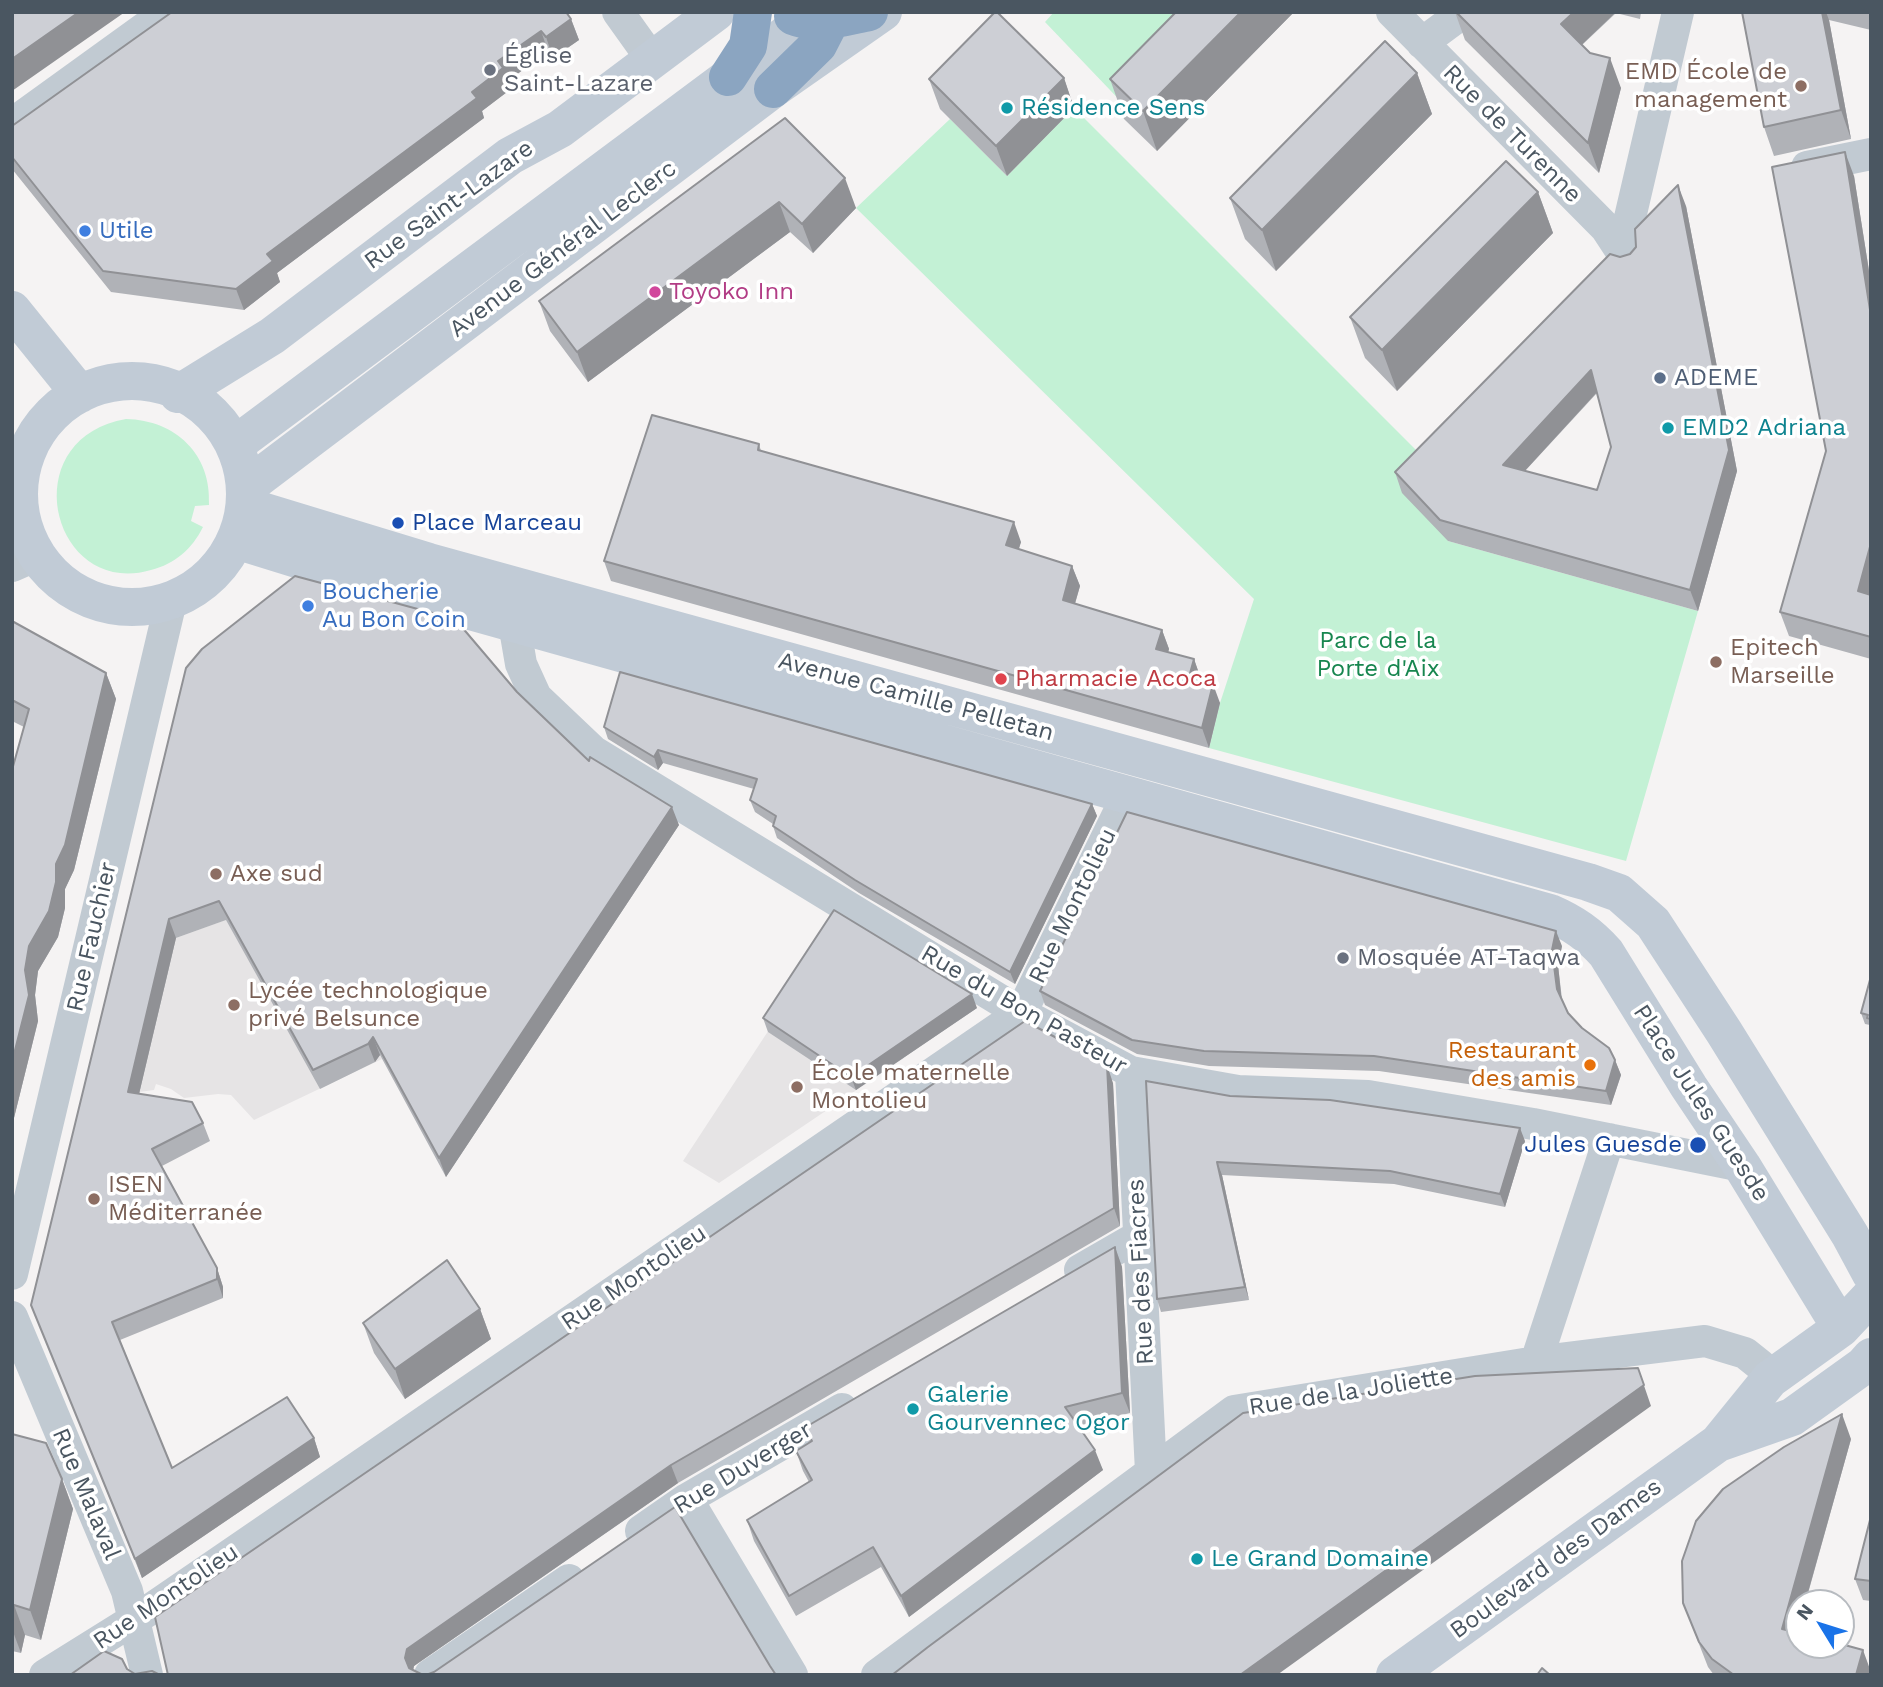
<!DOCTYPE html>
<html>
<head>
<meta charset="utf-8">
<style>
  body { margin:0 }
  #map { position:relative; width:1883px; height:1687px; overflow:hidden; background:#f5f3f3; font-family:"Work Sans",sans-serif }
  canvas { display:block }
  .frame { position:absolute; inset:0; border:14px solid #4a5661; pointer-events:none }
  .north { position:absolute; left:1785px; top:1589px; width:70px; height:70px; box-sizing:border-box; background:#fff; border:2px solid #b7bbc0; border-radius:50%; rotate:308deg; font-size:19px; font-weight:700; line-height:28px; text-align:center; color:#4a5661 }
  .north::after { content:''; display:block; margin:auto; width:24px; height:32px; background:#1a73e8; clip-path:polygon(50% 0,100% 100%,50% 72%,0 100%) }
</style>
</head>
<body>
<div id="map">
<canvas width="1883" height="1687"></canvas>
<div class="frame"></div>
<div class="north">N</div>
</div>
<script>
const ctx = document.querySelector('canvas').getContext('2d');
ctx.lineJoin = 'round';
function paint(path, color) {
  ctx.fillStyle = color;
  ctx.fill(path, 'evenodd');
}
function trace(path, color, width, dash) {
  ctx.strokeStyle = color;
  ctx.lineWidth = width;
  ctx.lineCap = dash ? 'butt' : 'round';
  ctx.setLineDash(dash || []);
  ctx.stroke(path);
}
function write(font, color, halo, rows, align = 'center') {
  ctx.font = font + ' "Work Sans",sans-serif';
  ctx.lineWidth = 7;
  ctx.setLineDash([]);
  ctx.textBaseline = 'middle';
  ctx.strokeStyle = halo;
  ctx.fillStyle = color;
  for (const [text, x, y, turn = 0] of rows) {
    ctx.save();
    ctx.translate(x, y);
    ctx.rotate((+turn || 0) * Math.PI / 180);
    ctx.textAlign = isNaN(turn) ? turn : align;
    if (halo) ctx.strokeText(text, 0, 0);
    ctx.fillText(text, 0, 0);
    ctx.restore();
  }
}
const education = new Path2D(`
  M294,895l88,164 -128,61 -23,-25 -13,-1 -34,4 -13,-9 -15,-5 -2,6 -15,2 -4,18 -6,-159 47,-13z
  M797,987l107,71 -185,125 -36,-22z`);
const green = new Path2D(`
  M1054,12h155l-78,100 -86,-90z
  M1074,108l356,356 18,77 250,70 -72,250 -417,-113 11,-45 34,-104 -398,-391 94,-89 57,57z
  M126,419c50,1 86,36 83,86l-14,1 -4,15 12,6c-11,22 -28,37 -52,43 -99,29 -139,-131 -25,-151z`);
const street = new Path2D(`
  M618,12l35,49
  M1392,12l214,216 21,32
  M1422,43l42,-31
  M12,124l155,-112
  M1807,167l64,-13
  M1622,252l56,-240
  M12,566l25,-11
  M514,623l7,41 15,33 58,55 427,261 110,59 107,19 130,5 165,28 209,42
  M1131,1072l20,400
  M1080,1270l59,-34
  M12,1274l159,-673
  M12,1317l115,274 20,84
  M1536,1362l73,-223
  M687,1499l105,176
  M641,1531l46,-32 155,-90
  M45,1675l109,-68 867,-594 106,-217
  M430,1675l139,-95
  M877,1675l357,-264 302,-49 169,-21 40,12 15,12 10,14`);
const secondary = new Path2D(`
  M12,310l68,84
  M19 494a113 113 0 1 1 226 0a113 113 0 1 1-226 0Z
  M178,394l94,-58 238,-180 50,-27 156,-117
  M236,444l580,-432
  M245,488l528,-399 110,-77
  M245,506l184,56 1159,320 31,11 34,30 71,109 126,203 21,39
  M236,540l184,57 1130,316c23,10 39,21 56,40l83,134 53,79 99,162
  M1718,1443l74,-26 71,-51 8,-9
  M1395,1675l323,-232 52,-64 71,-51 30,-32`);
const highway = new Path2D(`
  M793,16c25,10 51,1 76,-4
  M728,77l20,-31 5,-34
  M773,89l45,-44 17,-33`);
const wall = new Path2D(`
  M1176,12h118l-137,139 -33,-32 -14,-40z
  M1455,12h186l-1,7 -24,-6 -34,32 39,43 -22,85 -134,-133z
  M1742,12h129v18l-42,-10 22,119 -77,17 -10,-29z
  M571,19l8,21 -26,18 -5,-7 -40,30 3,8 -29,22 2,7 -207,155 3,9 -36,28 -133,-18 -99,-123v-43z
  M1417,73l15,41 -156,157 -31,-32 -15,-41z
  M1064,78l10,30 -67,68 -67,-67 -11,-30z
  M785,118l71,90 -43,45 -23,-21 -202,150 -38,-51 -11,-30z
  M1854,176l17,107v376l-82,-23 -9,-24 46,-161z
  M1538,192l15,41 -156,158 -32,-33 -15,-41z
  M1686,206l51,265 -39,140 -250,-70 -46,-48 -7,-21 225,-215 10,-3zM1597,393l14,54 -14,43 -72,-19z
  M759,444l2,7 260,91 -2,7 53,17 8,20 -5,18 87,26 7,19 -1,3 26,7 7,21 19,23 -11,45 -598,-167 -7,-20z
  M12,621l94,52 10,26 -42,171 -9,19v19l-7,29 -20,34 -3,24 3,26 -26,105v-356l12,-43 -12,-6z
  M186,668l331,24 72,69 90,64 -233,352 -66,-122 -5,7 -55,27 -94,-169 -50,18 -37,156 64,29 7,18 -48,25 55,102 6,19v11l-103,42 52,128 142,-30 6,19 -178,121 -111,-273z
  M604,727l488,77 5,12 -82,168 -156,-91 -82,-55 -4,-12v-2l-18,-12 -5,-12 4,-11 -91,-26 -5,7 -50,-31z
  M1562,946l-4,19 4,34 6,14 14,15 33,32 6,15 -10,30 -232,-34 -170,-5 -72,-12 -92,-49 -5,-14z
  M1871,976v52l-1,-3 -5,-1 -4,-11z
  M977,1008l-121,82 -88,-58 -5,-14z
  M1113,1083l7,143 -442,257 -264,183 -1,4 -245,5z
  M1230,1096l295,45 -20,66 -111,-23 -172,-9 27,125 -88,12 -4,-13z
  M1115,1247l7,20 8,146 -52,13 25,44 -194,147 -28,-50 -85,49 -42,-75 -7,-21 62,-38 -6,-11 -7,-20 13,-8 -5,-15z
  M480,1309l11,30 -86,60 -31,-46 -11,-30z
  M12,1434l50,45 11,30 -32,131 -16,-5 -4,18 -9,-2z
  M1851,1439l-54,194 74,42h-157l-6,-8 -25,-64z
  M1871,1516v85l-8,-1 -8,-21z`);
const shadedWall = new Path2D(`
  M79,12h46l-113,79v-32z
  M1241,12h53l-137,139 -14,-40z
  M1574,12h42l-44,42 -11,-30z
  M1822,12h4l3,8 22,119 -10,-29z
  M571,19l8,21 -26,18 -7,-21z
  M541,31l7,20 -40,30 3,8 -29,22 2,7 -207,155 3,9 -36,28 -8,-21 31,-35 205,-162 26,-31z
  M1610,58l11,30 -22,85 -11,-30z
  M1417,73l15,41 -156,157 -14,-41z
  M1064,78l10,30 -67,68 -11,-30z
  M1845,152l9,24 17,108v32z
  M845,178l11,30 -43,45 -11,-29z
  M1678,185l8,21 51,265 -39,140 -8,-21z
  M1538,192l15,41 -156,158 -15,-41z
  M779,202l11,30 -202,150 -11,-30z
  M1591,370l7,21 -87,95 -8,-21z
  M1014,522l7,20 -8,23 -7,-20z
  M1871,543v58l-13,-10z
  M1072,566l8,20 -10,34 -7,-20z
  M1162,630l7,19 -6,20 -7,-20z
  M1194,659l7,20 -5,18 -7,-20z
  M106,673l10,26 -42,171 -9,19v19l-7,29 -20,34 -3,24 3,26 -26,105v-64l17,-116 27,-82z
  M1213,684l7,19 -11,45 -7,-20z
  M658,750l5,13 -5,7 -4,-13z
  M1092,804l5,12 -82,168 -5,-12z
  M672,807l7,18 -233,352 -7,-19z
  M169,919l7,19 -41,173 -7,-19z
  M1556,931l6,15 -4,19 4,39 -5,-15 -5,-39z
  M972,994l5,14 -121,82 -5,-13z
  M373,1037l7,18 -5,7 -7,-18z
  M1615,1060l6,15 -10,30 -5,-14z
  M1107,1065l6,18 7,143 -6,-18z
  M1520,1128l5,13 -20,66 -5,-13z
  M1217,1162l5,13 27,125 -4,-13z
  M1115,1247l7,20 8,146 -8,-20z
  M217,1268l6,19v11l-6,-19z
  M480,1309l11,30 -86,60 -10,-30z
  M1638,1368l13,38 -374,269h-37z
  M1842,1414l9,25 -46,164h-6v22l-8,29 -9,-25z
  M314,1438l6,19 -178,121 -7,-19z
  M1095,1450l8,20 -194,147 -8,-21z
  M671,1465l7,18 -264,183 -2,9 -7,-17 2,-9z
  M62,1479l11,30 -32,131 -11,-30z
  M14,1605l11,30 -4,18 -9,-24v-16z
  M1863,1650l8,22v3h-15z`);
const building = new Path2D(`
  M12,12h67l-67,47z
  M172,12h394l5,7 -25,18 -5,-6 -43,30 5,7 -31,24 5,6 -210,156 6,7 -37,28 -133,-18 -91,-114v-31z
  M995,12h2l67,66 -68,68 -67,-67z
  M1176,12h65l-98,99 -33,-32z
  M1456,12h118l-13,12 29,29 20,5 -22,85z
  M1742,12h80l19,98 -77,17z
  M1385,41l32,32 -155,157 -32,-32z
  M785,118l60,60 -43,46 -23,-22 -202,150 -38,-51z
  M1845,152l26,164v227l-13,48 13,4v42l-91,-25 46,-161 -54,-284z
  M1506,161l32,31 -156,158 -32,-33z
  M1678,185l51,265 -39,140 -250,-70 -45,-48 215,-218 10,3 10,-3 6,-7 -1,-18zM1591,370l20,77 -14,43 -94,-25z
  M652,415l107,29 -1,6 256,72 -8,23 66,21 -9,34 99,30 -6,19 38,10 -5,18 24,7 -11,44 -598,-167z
  M295,576l160,43 62,73 72,69 1,-4 82,50 -233,351 -66,-121 -5,7 -55,26 -94,-169 -50,18 -41,173 64,10 11,21 -51,26 65,119v11l-105,43 60,146 115,-71 27,41 -179,121 -104,-254 155,-637 16,-19z
  M12,621l94,52 -41,172 -9,19v18l-7,29 -20,35 -4,24 4,25 -17,67v-292l17,-61 -17,-9z
  M620,672l472,132 -82,168 -155,-92 -82,-54 3,-10 -26,-16 7,-21 -99,-29 -4,7 -50,-30z
  M1127,812l429,119 -4,19 5,39 11,24 14,15 27,20 6,12 -9,31 -232,-35 -170,-5 -72,-11 -92,-49z
  M834,910l138,84 -121,83 -88,-59z
  M1871,976v43l-4,-1 1,-3 -7,-2z
  M1025,1021l82,44 7,143 -443,257 -264,184 -2,9 4,10 14,7h-255l-13,-58z
  M1146,1081l84,15 100,4 190,28 -20,66 -110,-23 -173,-9 28,125 -88,12z
  M1115,1247l7,146 -57,14 30,43 -194,146 -28,-49 -84,49 -42,-76 65,-40 -16,-29 16,-10 -8,-13z
  M447,1260l33,49 -85,60 -32,-46z
  M1638,1368l6,17 -404,290h-348l36,-28 315,-234 232,-37z
  M1842,1414l-60,215 17,4v12l42,-1 22,6 -7,25h-122l-22,-16 -13,-17 -16,-39 -1,-42 14,-40 27,-32 61,-42z
  M12,1434l34,9 16,36 -32,131 -16,-5 -2,8z
  M675,1507l95,159 6,9h-350l8,-3z
  M1871,1516v65l-16,-2z
  M104,1651l18,8 5,10 8,5 17,-3 8,4h-90z
  M1542,1668l8,7h-13z`);
const markers = [
  [490,70,7,"#6b7280"],
  [1801,86,7,"#8d6e63"],
  [1007,108,7,"#0f9aa8"],
  [85,231,7,"#3f7fe0"],
  [655,292,7,"#d1479c"],
  [1660,378,7,"#5c6f8a"],
  [1668,428,7,"#0f9aa8"],
  [398,523,7,"#1a4fb4"],
  [308,606,7,"#3f7fe0"],
  [1716,662,7,"#8d6e63"],
  [1001,679,7,"#e0444e"],
  [216,874,7,"#8d6e63"],
  [1343,958,7,"#6b7280"],
  [234,1005,7,"#8d6e63"],
  [1590,1065,7,"#e8710a"],
  [797,1087,7,"#8d6e63"],
  [1698,1145,9,"#1a4fb4"],
  [94,1199,7,"#8d6e63"],
  [913,1409,7,"#0f9aa8"],
  [1197,1559,7,"#0f9aa8"]
];
const worshipNames = [
  ["Église",504,56],
  ["Saint-Lazare",504,84],
  ["Mosquée AT-Taqwa",1357,958]
];
const educationNames = [
  ["EMD École de",1787,72,"right"],
  ["management",1787,100,"right"],
  ["Epitech",1730,648],
  ["Marseille",1730,676],
  ["Axe sud",230,874],
  ["Lycée technologique",248,991],
  ["privé Belsunce",248,1019],
  ["École maternelle",811,1073],
  ["Montolieu",811,1101],
  ["ISEN",108,1185],
  ["Méditerranée",108,1213]
];
const cultureNames = [
  ["Résidence Sens",1021,108],
  ["EMD2 Adriana",1682,428],
  ["Galerie",927,1395],
  ["Gourvennec Ogor",927,1423],
  ["Le Grand Domaine",1211,1559]
];
const streetNames = [
  ["Rue de Turenne",1512,134,45],
  ["Rue Saint-Lazare",449,205,-36],
  ["Avenue Général Leclerc",563,249,-37],
  ["Avenue Camille Pelletan",916,697,15],
  ["Rue Montolieu",1073,906,-64],
  ["Rue Fauchier",92,937,-77],
  ["Rue du Bon Pasteur",1024,1010,30],
  ["Place Jules Guesde",1701,1103,57],
  ["Rue des Fiacres",1141,1272,-93],
  ["Rue Montolieu",634,1278,-34],
  ["Rue de la Joliette",1351,1392,-9],
  ["Rue Duverger",743,1468,-31],
  ["Rue Malaval",86,1494,67],
  ["Boulevard des Dames",1556,1559,-36],
  ["Rue Montolieu",166,1597,-34]
];
const shopNames = [
  ["Utile",99,231],
  ["Boucherie",322,592],
  ["Au Bon Coin",322,620]
];
const hotelNames = [
  ["Toyoko Inn",669,292]
];
const serviceNames = [
  ["ADEME",1674,378]
];
const transitNames = [
  ["Place Marceau",412,523],
  ["Jules Guesde",1682,1145,"right"]
];
const parkNames = [
  ["Parc de la",1378,641],
  ["Porte d'Aix",1378,669]
];
const healthNames = [
  ["Pharmacie Acoca",1015,679]
];
const foodNames = [
  ["Restaurant",1576,1051],
  ["des amis",1576,1079]
];
paint(education, '#e6e4e5');
paint(green, '#c3f1d5');
trace(street, '#c1cad2', 32);
trace(secondary, '#c1cbd6', 38);
trace(highway, '#8ba5c1', 38);
paint(wall, '#b0b2b7');
paint(shadedWall, '#909195');
paint(building, '#cdcfd5');
trace(building, '#909195', 2);
for (const [x, y, r, color] of markers) {
  const dot = new Path2D();
  dot.arc(x, y, r, 0, 2 * Math.PI);
  ctx.fillStyle = color;
  ctx.fill(dot);
  trace(dot, '#fff', 2.5);
}
write('24px', '#5b616d', '#fff', worshipNames, 'left');
write('24px', '#785e54', '#fff', educationNames, 'left');
write('24px', '#0d838f', '#fff', cultureNames, 'left');
write('24px', '#4a5661', '#fff', streetNames);
write('24px', '#366cbe', '#fff', shopNames, 'left');
write('24px', '#b23c85', '#fff', hotelNames, 'left');
write('24px', '#4e5e75', '#fff', serviceNames, 'left');
write('24px', '#164399', '#fff', transitNames, 'left');
write('24px', '#17864f', '#fff', parkNames);
write('24px', '#be3a42', '#fff', healthNames, 'left');
write('24px', '#c56008', '#fff', foodNames, 'right');
</script>
</body>
</html>
